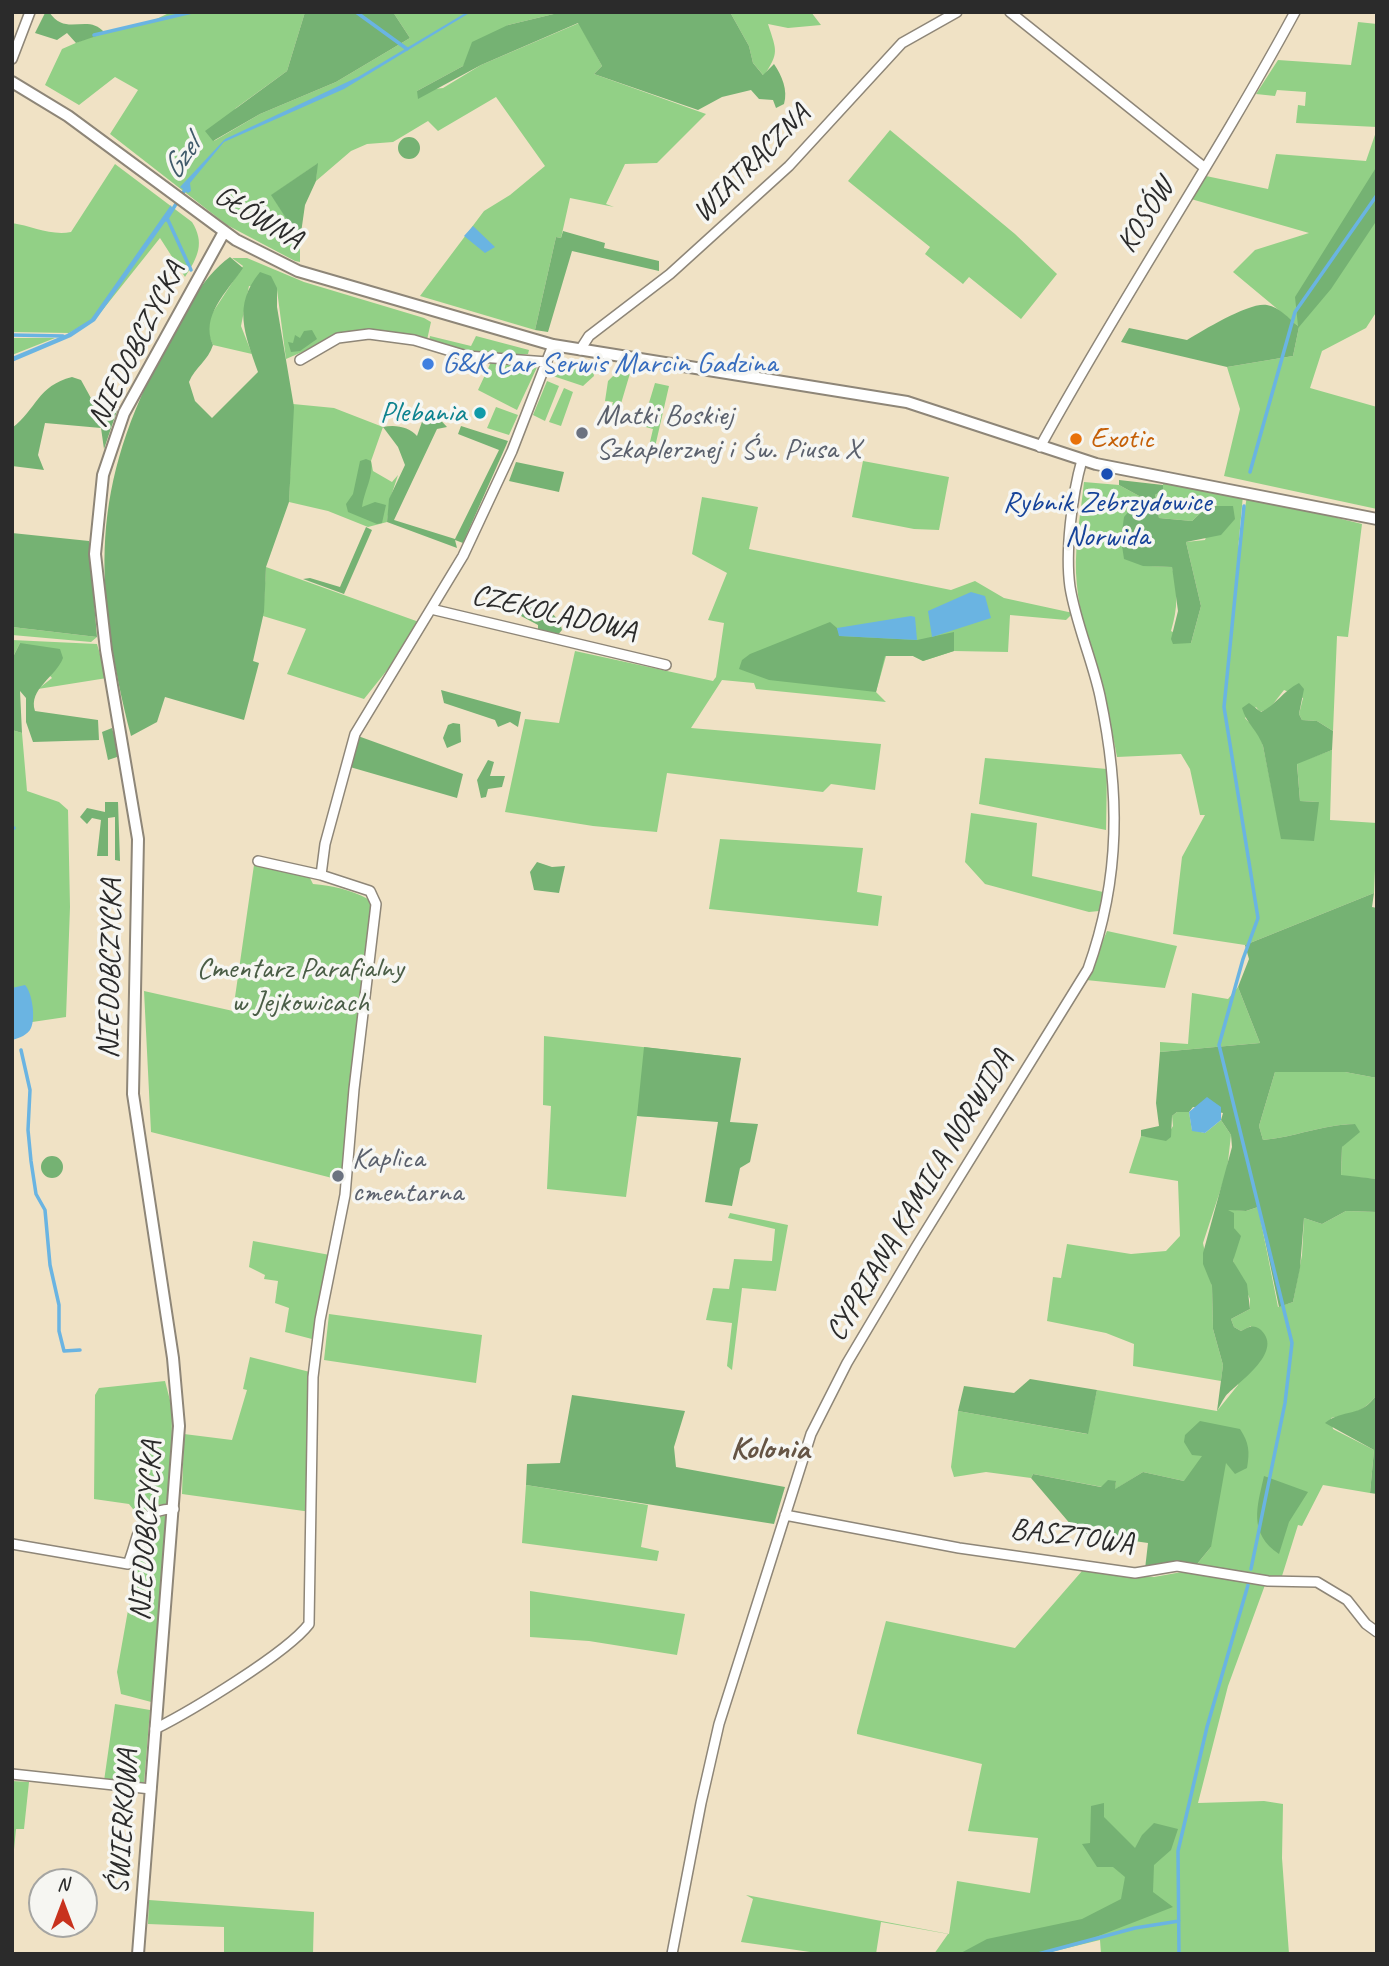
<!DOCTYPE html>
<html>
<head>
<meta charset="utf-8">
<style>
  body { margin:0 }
  #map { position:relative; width:1389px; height:1966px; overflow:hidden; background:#f0e2c5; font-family:Caveat,sans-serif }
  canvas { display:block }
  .frame { position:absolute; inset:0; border:14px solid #2b2b2b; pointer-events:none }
  .north { position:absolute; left:28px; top:1868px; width:70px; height:70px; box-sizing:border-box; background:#f6f6f2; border:2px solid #a5a5a2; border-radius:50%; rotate:0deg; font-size:19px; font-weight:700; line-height:28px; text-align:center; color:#2b2b2b }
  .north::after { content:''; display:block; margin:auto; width:24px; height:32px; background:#c8321e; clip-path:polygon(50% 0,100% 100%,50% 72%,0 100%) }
</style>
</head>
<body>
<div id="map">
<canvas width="1389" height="1966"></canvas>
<div class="frame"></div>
<div class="north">N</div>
</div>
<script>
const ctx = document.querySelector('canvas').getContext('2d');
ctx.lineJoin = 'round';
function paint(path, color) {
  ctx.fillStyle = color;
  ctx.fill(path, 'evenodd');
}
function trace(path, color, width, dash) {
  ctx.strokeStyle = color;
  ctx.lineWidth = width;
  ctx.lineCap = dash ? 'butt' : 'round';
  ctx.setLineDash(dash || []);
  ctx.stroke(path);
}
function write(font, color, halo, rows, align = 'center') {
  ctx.font = font + ' Caveat,sans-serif';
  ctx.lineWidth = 7;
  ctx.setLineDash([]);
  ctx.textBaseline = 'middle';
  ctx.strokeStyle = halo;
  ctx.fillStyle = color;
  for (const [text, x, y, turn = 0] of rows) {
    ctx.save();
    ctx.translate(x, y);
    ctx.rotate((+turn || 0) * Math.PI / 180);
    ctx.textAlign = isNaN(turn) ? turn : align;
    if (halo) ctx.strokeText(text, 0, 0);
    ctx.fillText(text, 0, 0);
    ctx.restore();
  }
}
const green = new Path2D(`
  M171,12h134l-18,59 -51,37 -22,33 46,-27 76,-32 74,-44 -17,-26h169l-54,13 -45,41 -46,25 26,-3 38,-23 98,-42 23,43 -8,8 112,40 -49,49 -32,1 -19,40 8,3 -44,-9 -9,40 -5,-1 -21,93 -115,-34 64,-85 26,-16 35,-29 -49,-69 -58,34 -10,-10 -35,21 -26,2 -16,7 -35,30 1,-17 -45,31 28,45v22l-5,-1 -68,-36 -117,-91 28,-44 -23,-13 -36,28 -34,-20 17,-36 32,-14 54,-12z
  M730,12h81l10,13 -33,3 -20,-4c9,28 11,28 -4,52l-11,-13 -4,-17z
  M1358,22l19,2v103l-81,-4 2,-18 7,1 1,-14 -29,-2 -2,6 -19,-2 22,-34 73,5z
  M1377,129v182l-11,17 -44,23 -12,37 67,19v102l-153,-33 16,-67 -13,-42 66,-11 6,-29 -66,-55 22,-22 54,-17 -118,-34 15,-23 62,13 8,-35 90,7z
  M890,130l125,104 42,40 -36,45 -52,-42 -6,7 -38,-30 5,-7 -82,-66z
  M115,164l77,58c13,21 6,35 -7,55l-25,-39 -63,79 -28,16 -57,-1v-109c20,3 39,13 59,9z
  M232,258h15l57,24 120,36 7,4 -4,18 -21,-4 -74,3 -46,20 -9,-69 -28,-4 -8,40 11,28 -39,-9 -6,-14 4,-16 32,-49z
  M430,336l41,10 5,-10 53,14 -1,4c-34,4 -67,-2 -99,-12z
  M12,338h43l-43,17z
  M492,360l47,3 -22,47 -39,-20z
  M556,364l37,7 1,5 -11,10 -33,-11z
  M620,369l11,1 -14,47 -8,-2 4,-13 -8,-1 3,-20z
  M547,381l12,5 -14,35 -12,-6z
  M655,383l14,3 -14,61 -5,-5 3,-13 -11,-3z
  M564,388l9,4 -12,34 -12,-4z
  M293,404l41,4 49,19 -12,34 2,10 19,11 6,-7 -8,24 -3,23 -19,5 -40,-16 -39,-9z
  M496,407l22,8 -9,20 -22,-7z
  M863,461l86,16 -10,53 -25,-1 -62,-12z
  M1084,482l35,3 22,12 -10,11 18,58 23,1c6,23 6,41 -1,64l20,12 10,-37 -15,-64 19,-2 12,-36 -9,2 -16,15 -33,-3 -4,-23 8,-5v-7l80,12 -5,55 9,-54 115,28 -14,113 -11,-1 -4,95 -16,-10 -15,-1 -3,-6 4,-16 -19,-8 -14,18 -10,4 -4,-5 -11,11 14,15 4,13 19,93 37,-37 -19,-1 -3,-38 35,-13 -2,70 47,3 -3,70 -129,52 -72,-11 9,-77 23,-42h-5l-10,-46 -9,-15 -64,3c-10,-61 -38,-122 -41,-184 -1,-30 5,-62 8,-91z
  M702,497l56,10 -9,42 202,41 24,-9 29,17 69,15 -7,7 -56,-5 -2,37 -54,-1 -31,10 -10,-5h-27l-10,36 10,10 -130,-13 -2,-6 -32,-3 -31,48 190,16 -6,46 -44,-6 -8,8 -156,-19 -10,59 -64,-6 -88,-14 20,-93 34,4 16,-72 138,30 3,-4 8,-54 -16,-3 19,-47 -35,-19z
  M266,567l153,55 -19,32 -36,45 -77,-25 19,-45 -43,-13z
  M12,627l85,10 -6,5 -79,-7z
  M12,640l85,4 10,34 -69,11 14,-11 -32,-35 -8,16z
  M12,730l10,3 5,58 32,11 9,8 2,97 -4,110 -54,8z
  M985,758l122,11 -1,61 -127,-26z
  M971,813l66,10 -5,53 71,16 -4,19 -10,1 -104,-28 -20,-22z
  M720,839l143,9 -6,44 25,4 -4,30 -169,-17z
  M254,865l56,13 3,6c20,2 36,5 55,15l5,12 -26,199 -3,71 -193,-49 -7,-141 89,20z
  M1107,931l70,15 -12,42 -79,-8z
  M1238,987l22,56 -100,9v-10l28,2 4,-51 36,6z
  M544,1036l197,22 -23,63 -81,-5 -11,81 -79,-8 4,-83 -8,-1z
  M1275,1072h70l32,6v101l-36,-3 1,-29 13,-23c-34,1 -60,13 -92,16l-4,-14z
  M1177,1112h12l3,18 13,3 16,-13 10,15 -4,35 -24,73 9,43 1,43 10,36 -2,16 -88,-15 1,-22 -28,-11 -59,-12 6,-44 8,1 6,-34 64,10 35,-3 14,-15 -2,-55 -49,-8 12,-37 24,3 8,-13 -1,-10z
  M1258,1207l20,100 15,-5 9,-47 2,-37 18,6 24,-13 31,1v182c-12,18 -26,20 -46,24l2,11 41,21 -4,43 -47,-8 -21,41 -4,-1 -16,51 -13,1 -72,-13 14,-17 -27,-66 -41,-9 -29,18 2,-8 -14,5 -69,-13 -2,4 -45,-6 -32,5 -3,-10 7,-56 129,23 10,-44 120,21 21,-26 13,-59 -10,5 -7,-4 -3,-8 19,-10v-10l-17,-38 3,-18 -2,-15 -9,-19 21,2z
  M730,1213l58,12 -12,66 -34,-3 -10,82 -5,-4 5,-43 -26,-3 7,-32 16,1 5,-30 38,2 3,-32 -47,-11z
  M253,1241l77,14 -18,84 -27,-7 4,-24 -14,-5 3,-22 -14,-2 1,-4 -16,-8z
  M329,1314l153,21 -6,48 -152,-23z
  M250,1357l60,15 1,140 -129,-18 2,-60 48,6 15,-50 -4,-1z
  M165,1381l7,27 -1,96 -14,1 -17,13 -11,-14 -35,-5 1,-104 4,-7z
  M526,1485l122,20 -7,42 18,4 -2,10 -135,-18z
  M168,1515l-13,188 -34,-9 -4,-22 23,-129 5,-14 9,-11z
  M1082,1571l72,6 28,-5 63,7 20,6 -37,101 -30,117 66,-2 19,3 -1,54 7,96h-188l-1,-14 -57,14h-109l14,-20 -67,-12 -5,32h-52l-83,-12 12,-43 -7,-4 203,39 8,-53 73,12 8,-55 -70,-7 14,-67 -125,-30v-3l29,-110 129,27z
  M530,1591l155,23 -8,41 -88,-14 -59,-4z
  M115,1704l35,6 -6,73 -7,2 -33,-4z
  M12,1781l17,1 -5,47h-8l-4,41z
  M149,1900l165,12 -1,42h-89v-27l-76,-3z`);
const forest = new Path2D(`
  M49,12c18,26 38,0 56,21l-29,10 -9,-10 -10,7 -22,-7 10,-20z
  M305,12h88l17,26 -74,44 -76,32 -47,27 -8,-10 82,-60z
  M562,12h168l19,34 4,17 10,12 11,-11c8,12 14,26 10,40l-8,4 -3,-8 -14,-1 -8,-9 -29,7 -24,13 -104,-36 8,-8 -24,-43 -97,42 -63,34 -1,-8 46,-25 9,-24 36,-17z
  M398 148a11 11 0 1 1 22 0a11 11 0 1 1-22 0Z
  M318,163l-2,18 -11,24 -5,35 -29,-45z
  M1377,166v54l-46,69 -32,38 -6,29 -66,11 -106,-25 8,-14 58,12c17,-10 62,-38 80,-35 13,2 22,14 31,21l-3,-29z
  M563,231l42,12 -1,5 55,13v10l-87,-20 -24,81 -13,-2 21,-93 5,1z
  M230,257l13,11c-16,24 -43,48 -30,77 -5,16 -18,22 -24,37l6,19 17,17 46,-46c-13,-38 -26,-66 2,-100l11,4 6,12v19l17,100 -5,95 -23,65 -2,45 -11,49 6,2 -15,57 -79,-23 -8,25 -26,14c-38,-153 -42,-248 35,-390 18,-32 35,-68 64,-89z
  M312,330l5,9 -17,12 -9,1 -3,-10 5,1 2,-8 5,3 4,-7z
  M72,377l9,3 11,20 18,6 13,-13 -19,56 -3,-21 -56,-5 -7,32 6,15 -32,-4v-38c25,-19 25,-42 60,-51z
  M433,412l14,15 -10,2 -43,91 61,19 44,-89 -41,-16 3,-8 47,15 -45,102 -8,-3 2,8 -70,-26 2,-23 16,-34 -7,-18 -15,-20c12,-3 27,0 34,9l7,-20z
  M366,459l5,2c3,15 -7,30 -9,46l13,-5 11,3 -4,18 -5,1 -29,-12 -2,-8 7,-10 7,-33z
  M516,462l48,10 -5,20 -50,-11z
  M1119,480l44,5v5l-8,5 4,23 33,3 16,-15h25l2,13 -14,16 -35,7 15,64 -10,37 -18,1 -2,-5 7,-28 -6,-44 -29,-1 -19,-7 -3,-20 3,-22 17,-20 -22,-12z
  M366,527l6,3 -28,64 -41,-15 7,-1 30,9z
  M12,533l77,8 8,96 -85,-10z
  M531,600l10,1 19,21 2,8 -6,7 -18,-6v-6l-17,-9 1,-9z
  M830,622l7,6 3,8 77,4 37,-8v19l-31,10 -10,-5h-28l-9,36 -107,-12 -30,-11 3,-9 8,-6z
  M20,643l40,6 3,9c-7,19 -35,31 -28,53l63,9 1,20 -66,2 -7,-20v-24l-6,-7 2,42 -10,-3v-71z
  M1299,683l5,6 -5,25 3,6 15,1 16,10 -1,19 -35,14 3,37 19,1 -5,39 -33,-2 -18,-93c-5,-15 -17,-23 -21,-38l7,-5 12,9c15,-7 22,-21 38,-29z
  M441,690l80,22 -3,15 -8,-5 -12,5 -3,-7 -51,-17z
  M453,723l7,1 1,18 -14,6 -4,-10 5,-13z
  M112,728l8,28 -12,4 -6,-28z
  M358,736l105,38 -6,24 -107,-31z
  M488,760l6,2 -4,14h15l-3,11 -14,2 -2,8 -5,1 -4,-18z
  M105,802h13l2,59 -5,-1v-43l-7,1v38h-11l4,-36 -9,-2 -5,6 -7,-7 7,-9 18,4z
  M537,862l15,5 13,-1 -6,27 -25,-3 -4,-18z
  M1374,893l-2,14 5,1v170l-32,-6h-70l-16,54 4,14c32,-3 58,-15 92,-16l5,8 -18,15 -1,28 36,4v33l-31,-1 -24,13 -18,-6 -4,50 -7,34 -14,5 -21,-100 -12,4 -18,-1 6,3v15l7,8 -8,25 14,23 3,25 -19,10 3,8 7,4c8,-4 12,-7 20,-1 24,23 -26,54 -36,67 -3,4 -5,9 -8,14l6,-46 -10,-36 -1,-43 -9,-22v-11l29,-106 -1,-12 -10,-15 2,-7 -30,-6 -4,5h-12l-5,4 -1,21 -5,4 -25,-5v-6l18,-4 -3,-23 4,-51 100,-9 -22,-56 11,-28 -4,-14z
  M644,1047l97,11 -11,64 28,2 -8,38 -10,6 -8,38 -27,-4 13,-80 -81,-6z
  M41 1167a11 11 0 1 1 22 0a11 11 0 1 1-22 0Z
  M1030,1379l67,11 -9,44 -130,-23 6,-25 50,7z
  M1377,1394v100l-7,-1 4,-43 -49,-27c18,-15 36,-4 52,-29z
  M572,1395l113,16 -11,36 2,20 109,20 -11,37 -248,-39 1,-21 33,-1z
  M1200,1421l40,8c9,14 10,22 7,39l-12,6 -9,-11 -15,84 -14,17 -52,5 3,-26 -70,-10 -47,-55 2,-4 68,13 7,-7 8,1 -1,8 28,-17 41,9 18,-25 -10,-1 -8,-13 1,-7z
  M1264,1476l44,16 -19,30 -10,32c-31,-21 -22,-47 -15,-78z
  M1104,1803v14l31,31 7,-13 12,-12 24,6 -7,21 -17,15 -1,27 20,15 -95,37 -35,10h-84l28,-15 95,-20 39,-20 4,-22 -12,-10h-16l-15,-23 8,-1 1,-37z`);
const water = new Path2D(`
  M467,12h4l-127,77 -120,53 -34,41 1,8 -3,2 -8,-6 45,-48 133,-62z
  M171,205l1,5 -7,12 -70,99 -24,16 -59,25v-5l55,-23 24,-15z
  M473,226l22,21 -10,6 -21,-17z
  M971,592l14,4 6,22 -59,19 -4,-26z
  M911,616l4,1 2,23 -78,-4 -2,-8z
  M25,985c7,7 11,33 6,43 -3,7 -12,10 -19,12v-52z
  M1207,1097l14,10v13l-16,13 -13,-2 -3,-19z`);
const stream = new Path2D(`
  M356,12l51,37
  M94,35l98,-23
  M167,218l24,52
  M166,220l20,-32
  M12,335l51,1
  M1250,472l45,-160 82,-117
  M1244,506l-20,201 34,211 -15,41 -24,86 73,298 -7,60 -34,166
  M12,827l2,1
  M21,1050l9,40 -2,40 3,31 5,33 9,16 5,55 9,40v26l5,20 16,-1
  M1038,1954l97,-26 44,-7
  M1179,1954l-1,-103 29,-124 41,-142`);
const minor = new Path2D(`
  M1010,12l195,156
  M12,59l18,-47
  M580,350l9,-14 81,-62 119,-108 113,-123 55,-31
  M300,360l38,-22 31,-4 45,6 53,16 80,6
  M1040,447c81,-148 175,-287 255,-435
  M431,609l235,56
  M321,875l4,-31 30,-110 108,-178 49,-105 41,-106
  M785,1515l174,33 176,25 42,-7 91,15 49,1 30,18 19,24 11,8
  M12,1544l116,20c12,-29 8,-55 46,-55
  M155,1729c36,-18 132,-76 154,-105l4,-247 7,-57 25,-125 9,-106 22,-185 -6,-13 -49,-16 -63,-14
  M12,1774l139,15
  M672,1954l29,-151 18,-79 92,-290 36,-71 69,-116 172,-278c33,-92 32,-178 12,-273 -8,-37 -24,-72 -30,-109 -5,-35 2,-92 12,-127`);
const tertiary = new Path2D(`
  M12,82l56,34 168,124 62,31 255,74 354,57 189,62 281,55
  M138,1954l41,-528 -6,-68 -40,-264 5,-255 -32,-189 -11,-96 8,-79 21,-62 100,-181`);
const markers = [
  [428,364,7,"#3f7fe0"],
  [480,413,7,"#0f9aa8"],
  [582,433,7,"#6b7280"],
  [1076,439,7,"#e8710a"],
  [1107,474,7,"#1a4fb4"],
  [338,1176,7,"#6b7280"]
];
const streetNames = [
  ["WIATRACZNA",752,164,-45],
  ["KOSÓW",1146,216,-58],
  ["GŁÓWNA",258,218,31],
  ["NIEDOBCZYCKA",137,345,-63],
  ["CZEKOLADOWA",554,614,13],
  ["NIEDOBCZYCKA",111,969,-89],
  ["CYPRIANA KAMILA NORWIDA",920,1196,-59],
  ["NIEDOBCZYCKA",147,1531,-86],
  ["BASZTOWA",1072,1537,7],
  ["ŚWIERKOWA",124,1822,-86]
];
const shopNames = [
  ["G&K Car Serwis Marcin Gadzina",442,364]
];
const cultureNames = [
  ["Plebania",466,413]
];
const worshipNames = [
  ["Matki Boskiej",596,416],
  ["Szkaplerznej i Św. Piusa X",596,450],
  ["Kaplica",352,1159],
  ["cmentarna",352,1193]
];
const foodNames = [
  ["Exotic",1090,439]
];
const transitNames = [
  ["Rybnik Zebrzydowice",1107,503],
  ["Norwida",1107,537]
];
const parkNames = [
  ["Cmentarz Parafialny",300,969],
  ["w Jejkowicach",300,1003]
];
const waterNames = [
  ["Gzel",182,159,-54]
];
const neighbourhoodNames = [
  ["Kolonia",770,1450]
];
paint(green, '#92d086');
paint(forest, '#75b273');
paint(water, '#6ab4e2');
trace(stream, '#6ab4e2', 3.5);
trace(minor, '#8e8678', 12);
trace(tertiary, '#8e8678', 14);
trace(minor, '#fff', 9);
trace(tertiary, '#fff', 10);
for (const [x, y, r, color] of markers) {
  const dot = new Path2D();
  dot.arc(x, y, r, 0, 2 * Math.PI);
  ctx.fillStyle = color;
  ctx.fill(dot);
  trace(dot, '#f6f6f2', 2.5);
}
write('30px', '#2b2b2b', '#f6f6f2', streetNames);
write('30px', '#366cbe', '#f6f6f2', shopNames, 'left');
write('30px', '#0d838f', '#f6f6f2', cultureNames, 'right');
write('30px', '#5b616d', '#f6f6f2', worshipNames, 'left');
write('30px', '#c56008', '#f6f6f2', foodNames, 'left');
write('30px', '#164399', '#f6f6f2', transitNames);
write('30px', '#4a5d46', '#f6f6f2', parkNames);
write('italic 32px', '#415b6b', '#f6f6f2', waterNames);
write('bold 32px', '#655444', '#f6f6f2', neighbourhoodNames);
</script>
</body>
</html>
